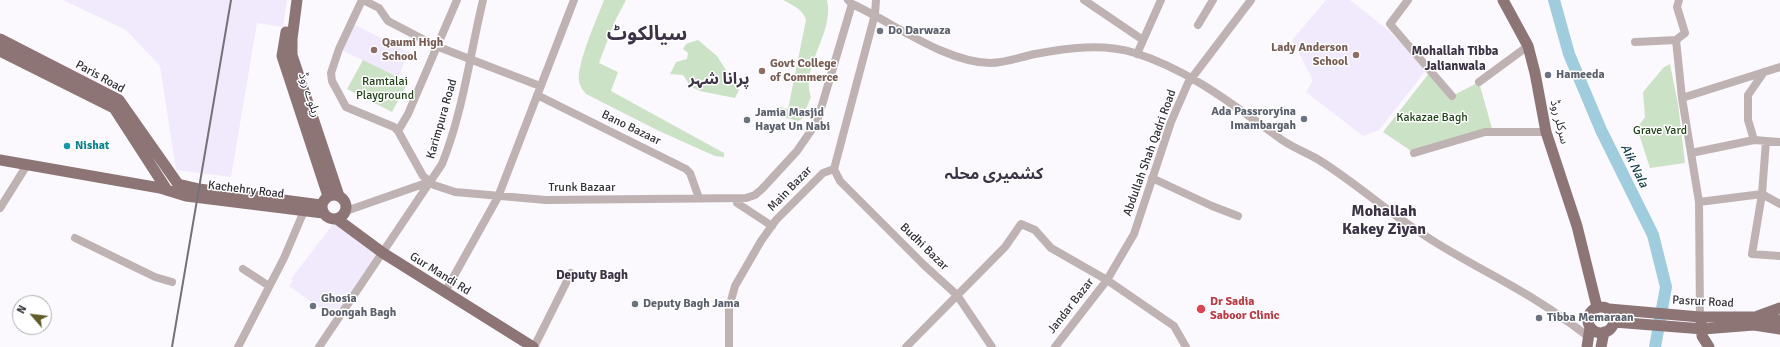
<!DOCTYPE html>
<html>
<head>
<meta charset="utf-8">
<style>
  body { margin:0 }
  #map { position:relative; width:1780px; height:347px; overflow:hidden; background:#fbf9fe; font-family:Signika,sans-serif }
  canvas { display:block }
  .north { position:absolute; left:12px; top:295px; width:40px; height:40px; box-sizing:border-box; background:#fff; border:1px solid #adacaf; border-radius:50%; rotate:298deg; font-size:11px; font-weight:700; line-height:16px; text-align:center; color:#332f38 }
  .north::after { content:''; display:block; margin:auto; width:14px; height:18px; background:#615c29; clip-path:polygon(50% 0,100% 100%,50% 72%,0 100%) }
</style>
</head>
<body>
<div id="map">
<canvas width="1780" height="347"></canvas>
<div class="north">N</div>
</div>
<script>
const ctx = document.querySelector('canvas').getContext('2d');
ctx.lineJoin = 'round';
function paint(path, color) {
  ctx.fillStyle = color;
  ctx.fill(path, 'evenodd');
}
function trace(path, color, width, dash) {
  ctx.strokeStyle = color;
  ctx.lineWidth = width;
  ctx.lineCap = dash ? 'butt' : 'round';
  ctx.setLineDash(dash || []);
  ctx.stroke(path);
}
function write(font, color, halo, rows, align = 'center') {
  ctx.font = font + ' Signika,"Noto Sans Arabic",sans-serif';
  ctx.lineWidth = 3;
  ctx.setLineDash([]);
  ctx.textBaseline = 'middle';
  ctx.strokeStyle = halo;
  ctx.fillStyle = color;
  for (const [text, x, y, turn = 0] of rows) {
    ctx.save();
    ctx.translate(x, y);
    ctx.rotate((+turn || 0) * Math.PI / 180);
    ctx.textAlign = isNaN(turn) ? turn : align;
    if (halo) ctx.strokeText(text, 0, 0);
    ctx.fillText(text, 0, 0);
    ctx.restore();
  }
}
const built = new Path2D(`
  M63,0h224l-4,27 -26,-4 -26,154 -55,-7 -16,-104 -34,-36z
  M1326,0h24l38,30 39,39 -48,61 -16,6 -57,-44 7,-12 -21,-40z
  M351,23l58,29 -11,25 -59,-28z
  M336,220l45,34 -44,66 -48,-34 4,-6 -2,-1z`);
const green = new Path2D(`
  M604,0h22l-12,23 -15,40 19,9 -7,19 113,62v4l-9,-1 -56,-25 -73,-37c-3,-4 -6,-7 -7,-13 -2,-19 18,-62 25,-81z
  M783,0h44c8,33 -27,65 -16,97l-9,22 -4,2 -22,-6 4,-8 8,2 18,-89c-3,-11 -14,-15 -23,-20z
  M698,40l19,16 22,34 -4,8 -35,-7 -9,-4 -8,-12 -13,-1 6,-12 11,-3 1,-6 -5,-4 3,-5z
  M363,60l45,22 -16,30 -45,-23z
  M1670,64l8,40 7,59 -35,5 -13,-40 8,-11 -2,-25 21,-25z
  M1430,72l22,24 27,-14 14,50 -79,21 -31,-21z`);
const river = new Path2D(`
  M1554,0l15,54 32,76 52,105 13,52 -11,60`);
const minor = new Path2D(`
  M362,0l-23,49 -8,24 1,8 14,26 48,20 4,4 25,45 11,9 21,7 91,8 200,-2 9,-3 7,-6 35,-38 20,-29 35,-118
  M363,0l16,8 9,13 48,25 104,40
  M848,0l4,4c42,19 92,58 138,59 16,0 30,-6 45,-9 32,-6 68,-11 100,-1 55,17 101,54 147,87 12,8 25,13 37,20 34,21 65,49 99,71 30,21 63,37 94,55 27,15 52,32 77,51
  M1084,0l59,40
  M1408,0l-18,24 62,72
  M1198,25l15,-25
  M1676,40l6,58 17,104 1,115
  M1635,42l41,-2 9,-7 -8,-26 2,-7
  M1137,54l24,-54
  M1479,82l49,-36
  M537,95l149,74 4,4 9,25
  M1682,98l98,-31
  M398,131l10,-17 49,-114
  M1754,140l-6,-20v-25l16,-23
  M1766,141l-4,53 -10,60 28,2
  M1414,153l71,-21h61
  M1691,153l63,-13 26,2
  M834,169l6,12 85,85 32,29 35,52
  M834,169l41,-155 1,-14
  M1152,178l60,28 26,10
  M737,199v4l35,23
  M1699,202l63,-8 18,10
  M0,208l27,-43
  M346,211l83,-29
  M75,238l80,39 17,5
  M243,269l26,17
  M445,292l53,-95 76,-197
  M238,347l46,-89 20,-47
  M319,347l123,-183c21,-52 28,-110 41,-164
  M534,347l37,-74
  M729,347v-39l6,-22 26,-45 15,-21 47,-47 11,-4
  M906,347l99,-100 16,-23 14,6 16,18 56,32 67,46 12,21
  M1055,347l52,-67 27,-46 37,-112 17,-39 63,-83`);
const major = new Path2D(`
  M297,0l-5,39v16l47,141
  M1503,0l25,46 7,27 11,59 31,94 20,81
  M286,32l-4,24 46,140
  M0,39l119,61 59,84 21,5 122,16
  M0,51l114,57 53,82
  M0,160l160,28 26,8 137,17
  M322 207a12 12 0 1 1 24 0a12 12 0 1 1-24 0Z
  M337,219l46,34 150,94
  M1588 320a13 13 0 1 1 26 0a13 13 0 1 1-26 0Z
  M1609,309l91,8h55l25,3
  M1758,316l22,-8
  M1701,321l1,15 7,11
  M1614,322l89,7 51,-4 26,4
  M1587,347l3,-20
  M1601,347l3,-15`);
const rail = new Path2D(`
  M172,347l59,-347`);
const markers = [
  [880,31,4,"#6b7280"],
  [374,50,4,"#8d6e63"],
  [1356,55,4,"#8d6e63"],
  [762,71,4,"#8d6e63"],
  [1548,75,4,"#6b7280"],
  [1304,119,4,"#6b7280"],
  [747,120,4,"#6b7280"],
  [67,146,4,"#0f9aa8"],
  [635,304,4,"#6b7280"],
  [313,306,4,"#6b7280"],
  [1201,309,5,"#e0444e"],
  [1539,318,4,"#6b7280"]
];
const worshipNames = [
  ["Do Darwaza",888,31],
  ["Hameeda",1556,75],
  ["Ada Passroryina",1296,112,"right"],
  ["Imambargah",1296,126,"right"],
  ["Jamia Masjid",755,113],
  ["Hayat Un Nabi",755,127],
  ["Ghosia",321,299],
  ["Doongah Bagh",321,313],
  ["Deputy Bagh Jama",643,304],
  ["Tibba Memaraan",1547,318]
];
const educationNames = [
  ["Qaumi High",382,43],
  ["School",382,57],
  ["Lady Anderson",1348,48,"right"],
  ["School",1348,62,"right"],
  ["Govt College",770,64],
  ["of Commerce",770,78]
];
const streetNames = [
  ["Paris Road",100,77,29],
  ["ریلوے روڈ",309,95,72],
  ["Karimpura Road",442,119,-74],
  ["سرکلر روڈ",1559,122,76],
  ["Bano Bazaar",631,128,26],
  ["Abdullah Shah Qadri Road",1150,153,-70],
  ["Trunk Bazaar",582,188],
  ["Main Bazar",790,189,-46],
  ["Kachehry Road",246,190,7],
  ["Budhi Bazar",924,247,44],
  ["Gur Mandi Rd",440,274,32],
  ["Pasrur Road",1703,302,3],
  ["Jandar Bazar",1071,306,-52]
];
const parkNames = [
  ["Ramtalai",385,82],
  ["Playground",385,96],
  ["Kakazae Bagh",1432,118],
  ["Grave Yard",1660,131]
];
const cultureNames = [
  ["Nishat",75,146]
];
const healthNames = [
  ["Dr Sadia",1210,302],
  ["Saboor Clinic",1210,316]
];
const neighbourhoodNames = [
  ["Mohallah Tibba",1455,52],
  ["Jalianwala",1455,67],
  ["Deputy Bagh",592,276]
];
const waterNames = [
  ["Aik Nala",1634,166,64]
];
const districtNames = [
  ["پرانا شہر",719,80],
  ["کشمیری محلہ",994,175],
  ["Mohallah",1384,212],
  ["Kakey Ziyan",1384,230]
];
const townNames = [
  ["سیالکوٹ",647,35]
];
paint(built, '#f1e9fc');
paint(green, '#cce2c6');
trace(river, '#a0cddd', 12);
trace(minor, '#bfb2b2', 8);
trace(major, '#8d7576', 11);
trace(rail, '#747179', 2);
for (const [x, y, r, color] of markers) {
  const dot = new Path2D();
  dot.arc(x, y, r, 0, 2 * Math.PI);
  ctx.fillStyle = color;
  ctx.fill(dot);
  trace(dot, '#fff', 1.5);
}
write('bold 12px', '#5b616d', '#fff', worshipNames, 'left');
write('bold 12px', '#785e54', '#fff', educationNames, 'left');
write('12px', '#332f38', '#fff', streetNames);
write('12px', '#214418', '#fff', parkNames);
write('bold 12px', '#0d838f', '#fff', cultureNames, 'left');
write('bold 12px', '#be3a42', '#fff', healthNames, 'left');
write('bold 13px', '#3c3347', '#fff', neighbourhoodNames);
write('italic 13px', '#153d49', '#fff', waterNames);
write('bold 16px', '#3c3347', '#fff', districtNames);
write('bold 20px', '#3c3347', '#fff', townNames);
</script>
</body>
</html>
